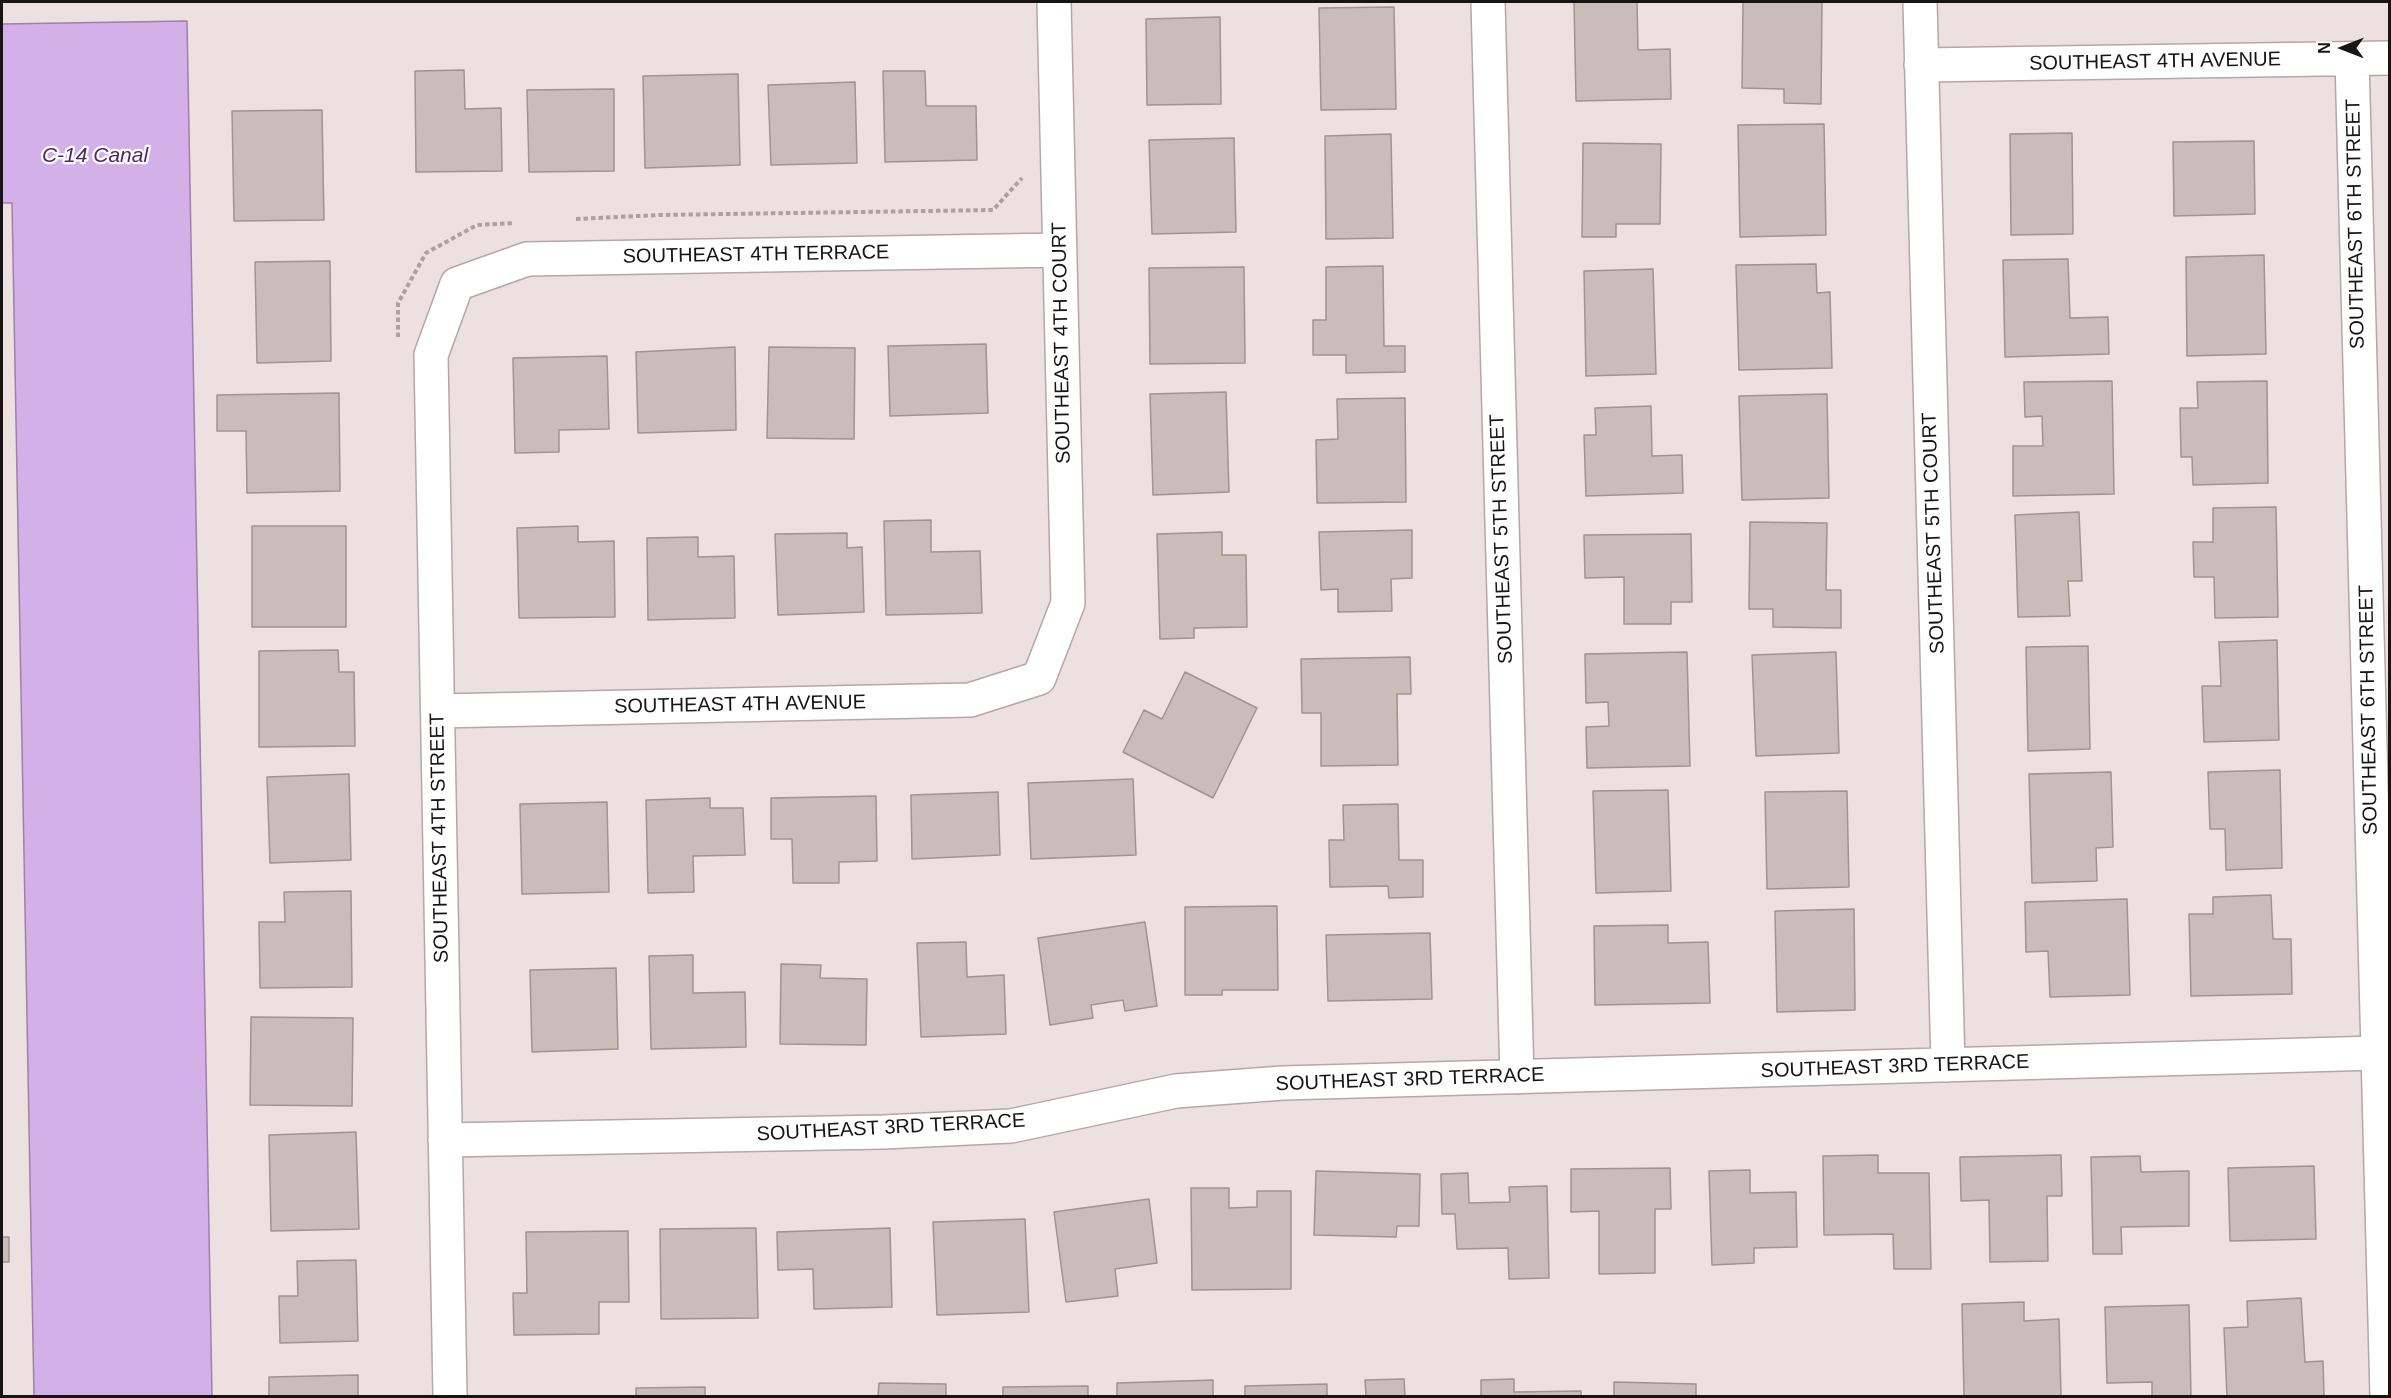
<!DOCTYPE html>
<html>
<head>
<meta charset="utf-8">
<style>
  body { margin:0 }
  #map { position:relative; width:2391px; height:1398px; overflow:hidden; background:#ede0e1; font-family:Arial,sans-serif }
  canvas { display:block }
  .frame { position:absolute; inset:0; border:3px solid #191414; pointer-events:none }
  .north { position:absolute; left:2313px; top:18px; width:60px; height:60px; -webkit-text-stroke:4px #fff; paint-order:stroke; rotate:270deg; font-size:16px; font-weight:700; line-height:24px; text-align:center; color:#191414 }
  .north::after { content:''; display:block; margin:auto; width:21px; height:27px; background:#191414; clip-path:polygon(50% 0,100% 100%,50% 72%,0 100%) }
</style>
</head>
<body>
<div id="map">
<canvas width="2391" height="1398"></canvas>
<div class="frame"></div>
<div class="north">N</div>
</div>
<script>
const ctx = document.querySelector('canvas').getContext('2d');
ctx.lineJoin = 'round';
function paint(path, color) {
  ctx.fillStyle = color;
  ctx.fill(path, 'evenodd');
}
function trace(path, color, width, dash) {
  ctx.strokeStyle = color;
  ctx.lineWidth = width;
  ctx.lineCap = dash ? 'butt' : 'round';
  ctx.setLineDash(dash || []);
  ctx.stroke(path);
}
function write(font, color, halo, rows, align = 'center') {
  ctx.font = font + ' Arial,sans-serif';
  ctx.lineWidth = 4.5;
  ctx.setLineDash([]);
  ctx.textBaseline = 'middle';
  ctx.strokeStyle = halo;
  ctx.fillStyle = color;
  for (const [text, x, y, turn = 0] of rows) {
    ctx.save();
    ctx.translate(x, y);
    ctx.rotate((+turn || 0) * Math.PI / 180);
    ctx.textAlign = isNaN(turn) ? turn : align;
    if (halo) ctx.strokeText(text, 0, 0);
    ctx.fillText(text, 0, 0);
    ctx.restore();
  }
}
const water = new Path2D(`
  M187,21l25,1375h-178l-22,-1193h-10v-179z`);
const building = new Path2D(`
  M1574,2h63l1,48 32,-1 1,50 -95,2z
  M1743,2h79l-1,102 -37,-1v-14l-42,-1z
  M1394,7l2,102 -75,1 -2,-102z
  M1220,17l1,87 -74,1 -1,-86z
  M464,70l1,39 36,-1 1,63 -86,1 -1,-101z
  M883,71h42l1,35h50l1,54 -92,2z
  M738,74l2,91 -95,3 -2,-92z
  M855,82l2,81 -86,2 -3,-80z
  M614,89v82l-85,1 -2,-82z
  M322,110l2,110 -90,1 -2,-110z
  M1824,124l2,111 -86,2 -2,-112z
  M2072,133l1,101 -62,1 -1,-101z
  M1391,134l2,104 -67,1 -1,-103z
  M1234,138l2,94 -84,2 -3,-94z
  M2254,141l1,73 -81,2 -1,-74z
  M1583,143l78,1 -1,80h-44v13h-34z
  M2264,255l2,99 -79,2 -1,-99z
  M2068,259l2,59 38,-1 1,37 -104,3 -2,-97z
  M330,261l1,100 -74,2 -2,-101z
  M1816,264l1,29 13,-1 2,76 -93,2 -3,-105z
  M1383,266l1,80h21v26l-59,1v-18h-33v-35h13v-53z
  M1244,267l1,96 -95,1 -1,-96z
  M1653,269l3,105 -70,2 -2,-105z
  M986,344l2,69 -98,3 -2,-70z
  M735,347l1,83 -98,3 -2,-81z
  M769,347l86,1 -1,91 -87,-1z
  M607,356l2,73 -50,1v22l-44,1 -2,-95z
  M2112,381l2,113 -101,2v-50h30l-1,-30 -17,1 -1,-35z
  M2267,381l1,102 -75,2 -1,-28h-11l-1,-49h18l-1,-26z
  M1226,392l3,100 -76,3 -3,-101z
  M339,393l1,98 -93,2 -1,-62h-29v-36z
  M1827,394l2,104 -87,2 -3,-104z
  M1405,398l1,104 -89,1 -1,-63 22,-1 -1,-40z
  M1651,406l1,50 30,-1 1,38 -97,3 -2,-61h12l-1,-27z
  M2276,507l2,110 -63,1 -1,-41h-20l-1,-35h20v-34z
  M2079,512l3,69h-14l2,35 -52,1 -3,-102z
  M931,520v32l49,-1 2,62 -96,2 -2,-94z
  M1750,522l77,1 -1,67h15v38l-68,-1v-18h-24z
  M252,526h94v101h-94z
  M578,526v16l36,-1 1,76 -96,1 -2,-90z
  M1412,530v48l-21,1 1,32 -54,1v-23l-17,1 -2,-58z
  M1222,532v23h24l1,72 -53,1v10l-34,1 -3,-105z
  M847,533v15l15,-1 2,65 -86,3 -3,-81z
  M1691,534l1,68h-21v22h-47v-47l-39,1 -1,-43z
  M698,537v20l36,-1 1,62 -87,2 -1,-82z
  M2277,640l2,100 -75,2 -2,-56h19l-2,-44z
  M2088,646l2,103 -62,2 -2,-104z
  M338,650l1,22h15l1,74 -96,1v-96z
  M1687,652l3,114 -103,2 -1,-41 23,-1 -1,-24 -22,1 -1,-49z
  M1836,652l3,101 -83,3 -4,-101z
  M1410,657l1,37h-14l1,71 -77,1v-53h-19l-1,-54z
  M1185,672l72,36 -44,90 -90,-46 21,-42 18,9z
  M2280,770l2,98 -56,2 -1,-41h-15l-2,-57z
  M2111,772l2,75 -17,1 1,33 -65,2 -3,-109z
  M349,774l2,86 -81,3 -3,-86z
  M1133,779l3,76 -105,4 -3,-76z
  M1668,790l3,101 -75,2 -3,-102z
  M1847,791l2,96 -82,2 -2,-97z
  M998,792l2,63 -88,4 -1,-64z
  M876,796l1,65 -38,1v21h-46l-1,-44h-21v-41z
  M710,798v10h33l2,47 -52,1 1,36 -46,1 -2,-93z
  M607,802l2,90 -87,2 -2,-90z
  M1398,804l1,56h24v37l-34,1 -1,-12 -58,1 -1,-47h15l-1,-35z
  M351,891l1,96 -92,1 -1,-66h26l-1,-30z
  M2271,895l2,44h18l1,55 -101,2 -2,-82h24v-17z
  M2127,899l3,96 -80,2 -2,-46 -22,1 -1,-50z
  M1277,906l1,84h-56v5h-37v-88z
  M1854,909l1,101 -78,2 -2,-101z
  M1145,922l12,84 -32,5 -2,-11 -32,5 2,13 -43,7 -12,-87z
  M1668,925v18l40,-1 2,61 -115,2 -1,-79z
  M1430,933l2,66 -104,2 -2,-66z
  M966,942l1,35 37,-2 2,59 -85,3 -4,-94z
  M693,955v38l52,-1 1,55 -95,2 -2,-93z
  M781,964l40,1 -1,13 47,1 -1,66 -86,-1z
  M616,968l2,81 -86,3 -2,-82z
  M251,1017l102,1 -1,88 -102,-1z
  M356,1132l3,97 -88,2 -2,-96z
  M1878,1155v18h51l2,96h-37l-1,-35 -69,1 -1,-79z
  M2061,1155l1,41h-15l1,65 -58,1 -1,-62 -28,1 -1,-44z
  M2140,1156l1,16 48,-1v55l-68,1 1,27h-29l-2,-97z
  M2314,1166l2,73 -86,2 -2,-73z
  M1670,1168l1,41h-16v64l-56,1v-63l-28,1v-43z
  M1750,1170v23l46,-1 1,55 -43,1v15l-42,2 -3,-94z
  M1316,1171l104,3 -1,52h-22l-1,11 -82,-2z
  M1468,1173l1,30 41,-1 -1,-15 38,-1 2,92 -40,1 -1,-31 -51,1 -2,-35h-13l-1,-40z
  M1191,1188h38v20l28,-1v-16h34v98l-99,1z
  M1149,1199l8,64 -42,6 3,27 -52,6 -12,-90z
  M1025,1219l4,93 -92,3 -4,-93z
  M756,1228l2,90 -97,1 -1,-90z
  M890,1228l2,79 -78,2 -1,-40 -35,1 -1,-38z
  M628,1231l1,71h-30v32l-85,1 -1,-42h14l-1,-61z
  M2,1237h7v25h-7z
  M356,1260l2,81 -78,2 -1,-47h19l-1,-35z
  M2301,1298l4,64 18,-1 1,35h-97l-3,-68 24,-1 -1,-26z
  M2024,1302v19l35,-2 2,77h-97l-2,-92z
  M2189,1305l2,91h-39v-14l-45,1 -2,-76z
  M358,1375v21h-89v-19z
  M1404,1379l1,17h-39l-1,-16z
  M1514,1379v13l67,-1v5h-100v-16z
  M1213,1380v16h-96v-13z
  M1614,1382l82,2v12h-82z
  M879,1383l67,1v12h-68z
  M1327,1384v12h-82v-10z
  M1088,1386v10h-85v-9z
  M705,1387v9h-69v-8z`);
const path = new Path2D(`
  M576,219l83,-4 334,-5 29,-32
  M398,337v-34l28,-50 51,-28 38,-2`);
const minor = new Path2D(`
  M1488,2l29,1075
  M1920,2l28,1063
  M2352,59l35,1337
  M1921,65l469,-7
  M438,711l532,-11 69,-22 29,-75 -14,-601
  M445,1140l438,-8 128,-6 165,-35 107,-8 1095,-30
  M450,1396l-19,-1041 26,-71 70,-25 533,-9`);
const streetNames = [
  ["SOUTHEAST 4TH AVENUE",2155,62,-1],
  ["SOUTHEAST 6TH STREET",2356,224,-91],
  ["SOUTHEAST 4TH TERRACE",756,255,-1],
  ["SOUTHEAST 4TH COURT",1062,343,-91],
  ["SOUTHEAST 5TH COURT",1934,533,-92],
  ["SOUTHEAST 5TH STREET",1502,539,-92],
  ["SOUTHEAST 4TH AVENUE",740,705,-1],
  ["SOUTHEAST 6TH STREET",2369,710,-91],
  ["SOUTHEAST 4TH STREET",440,838,-91],
  ["SOUTHEAST 3RD TERRACE",1895,1067,-2],
  ["SOUTHEAST 3RD TERRACE",1410,1080,-2],
  ["SOUTHEAST 3RD TERRACE",891,1128,-3]
];
const waterNames = [
  ["C-14 Canal",95,156]
];
paint(water, '#d4b0e9');
trace(water, '#9c81a9', 1.5);
paint(building, '#c9bdb9');
trace(building, '#9f9490', 1.5);
trace(minor, '#b4a7a8', 36);
trace(path, '#aba1a2', 4, [4.5, 3]);
trace(minor, '#fff', 33);
write('20px', '#191414', '#fff', streetNames);
write('italic 21px', '#522569', '#fff', waterNames);
</script>
</body>
</html>
